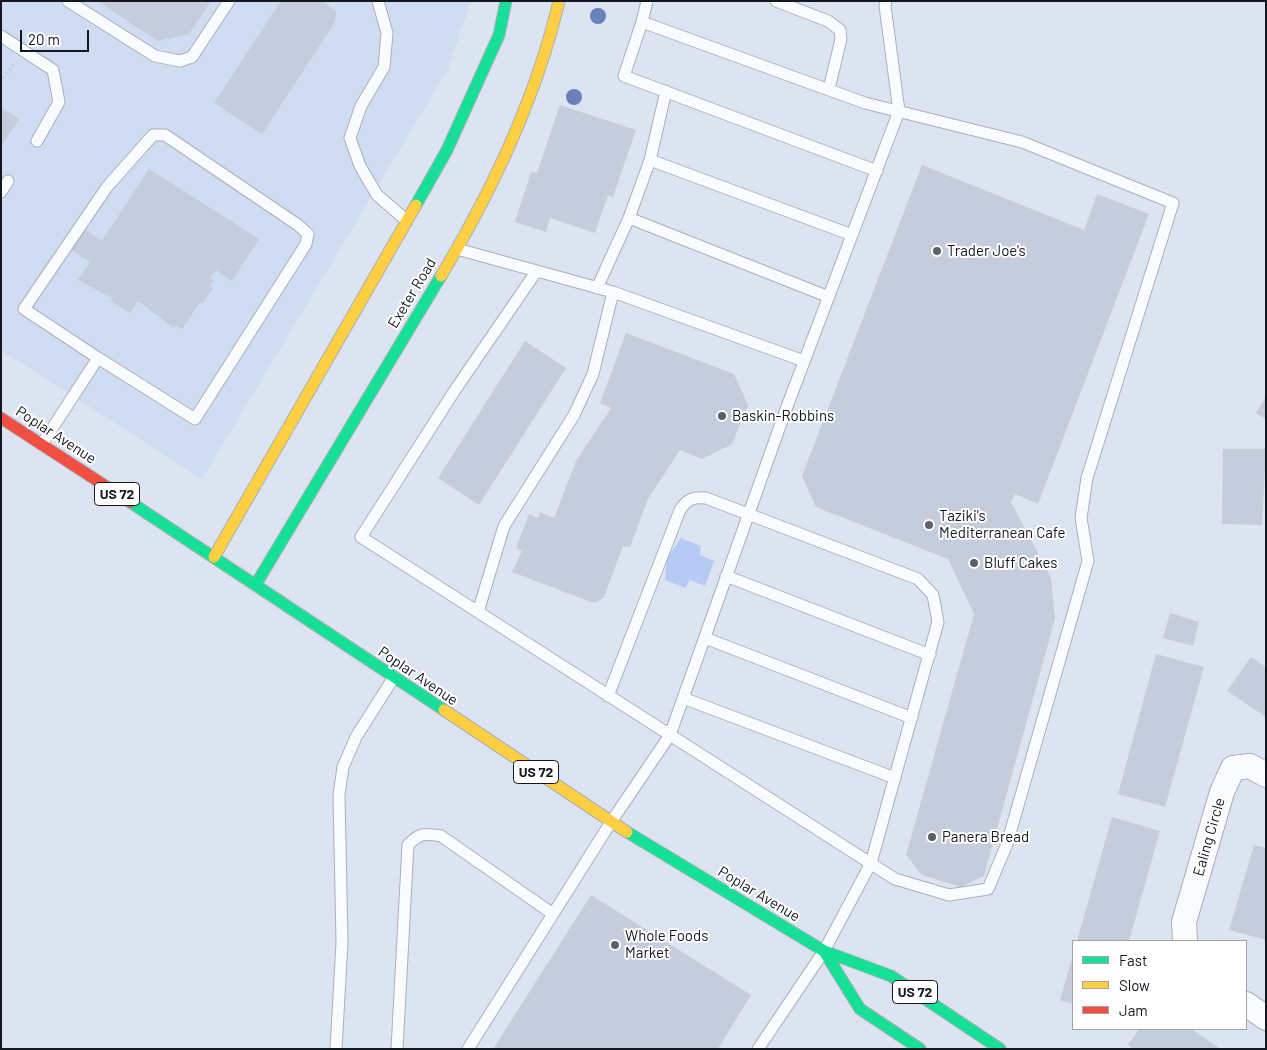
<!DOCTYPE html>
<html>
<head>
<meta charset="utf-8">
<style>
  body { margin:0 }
  #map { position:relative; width:1267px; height:1050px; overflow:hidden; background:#dde4f1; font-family:Barlow,sans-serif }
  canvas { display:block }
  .frame { position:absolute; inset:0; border:2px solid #13171f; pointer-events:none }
  .legend { position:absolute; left:1072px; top:940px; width:175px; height:90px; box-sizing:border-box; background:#fff; border:1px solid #a1a2a5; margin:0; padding:6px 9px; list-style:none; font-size:15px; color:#13171f }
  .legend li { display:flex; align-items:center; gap:10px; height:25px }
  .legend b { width:25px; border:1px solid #a1a2a5 }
  .scale { position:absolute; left:20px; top:30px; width:69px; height:22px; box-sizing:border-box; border:2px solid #13171f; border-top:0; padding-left:6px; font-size:15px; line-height:18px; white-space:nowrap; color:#13171f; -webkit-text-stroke:4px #fff; paint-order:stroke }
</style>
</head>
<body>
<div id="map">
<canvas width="1267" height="1050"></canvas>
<div class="frame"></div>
<ul class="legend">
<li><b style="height:6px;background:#16e098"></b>Fast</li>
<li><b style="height:6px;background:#ffcf43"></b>Slow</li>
<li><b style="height:6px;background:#f24e42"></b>Jam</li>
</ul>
<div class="scale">20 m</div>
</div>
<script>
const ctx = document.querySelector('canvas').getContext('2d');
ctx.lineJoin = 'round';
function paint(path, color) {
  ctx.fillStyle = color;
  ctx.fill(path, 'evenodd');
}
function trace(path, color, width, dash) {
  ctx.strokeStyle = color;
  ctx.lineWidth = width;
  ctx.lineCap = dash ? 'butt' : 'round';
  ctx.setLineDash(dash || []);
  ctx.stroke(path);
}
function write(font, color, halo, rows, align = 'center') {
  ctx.font = font + ' Barlow,sans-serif';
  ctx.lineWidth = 4;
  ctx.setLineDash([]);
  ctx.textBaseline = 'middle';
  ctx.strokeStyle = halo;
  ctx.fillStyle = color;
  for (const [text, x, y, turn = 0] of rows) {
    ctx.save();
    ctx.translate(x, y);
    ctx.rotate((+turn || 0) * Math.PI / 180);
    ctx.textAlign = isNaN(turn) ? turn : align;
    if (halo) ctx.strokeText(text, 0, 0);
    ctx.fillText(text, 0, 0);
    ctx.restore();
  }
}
const built = new Path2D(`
  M1,1h470l-23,68 -246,410 -201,-129z`);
const green = new Path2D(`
  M681,538l20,8 -1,9 14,6 -9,25 -15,-6 -5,8 -20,-8 2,-22z`);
const building = new Path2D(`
  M97,1h114l-22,33 -31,7z
  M281,1h41l14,10 -1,11 -73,112 -48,-31z
  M560,105l76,25 -23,67 -5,-2 -13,38 -45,-15 -4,14 -31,-10 16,-50 6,1z
  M1,107l18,12 -18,27z
  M922,165l162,65 13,-36 52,20 -111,290 -23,-10 -4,8 40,76 4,41 -71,257 -23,11 -39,-12 -16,-20 68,-241 -26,-55 -132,-52 -14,-31z
  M149,169l110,70 -27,42 -16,-11 -6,8 4,2 -4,6 3,2 -10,15 -3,-1 -18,27 -6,-4 -2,3 -36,-27 -8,12 -19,-12 1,-3 -34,-18 12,-18 -22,-14 14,-21 20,14z
  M626,333l108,41 14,31 -16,39 -30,15 -22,-9 -32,49 -18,48 -7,-1 -19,51 -7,5h-6l-79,-30 10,-21 -6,-3 13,-34 9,4 2,-6 14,6 22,-57 35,-53 -11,-5z
  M525,341l41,27 -87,137 -41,-27z
  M1266,396v23l-10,-6z
  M1223,449h43l-4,76 -40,-1z
  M1170,613l29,9 -6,24 -30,-8z
  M1156,654l48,13 -39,140 -47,-13z
  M1251,657l15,10v50l-39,-26z
  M1112,817l48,14 -31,110h-52z
  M1254,845l12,3v92l-37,-10z
  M591,895l160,100 -33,54h-225z
  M1073,955v49l-13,-4z
  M1139,1029h52l30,20h-88l-5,-4z`);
const path = new Path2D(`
  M1,82l13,-19`);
const lane = new Path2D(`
  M68,1l87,55 25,5 12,-4 37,-56
  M378,1l9,32 -3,34 -23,39 -11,32 10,28 17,29 29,25
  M776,1l52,20 12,9 1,9 -12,50
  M642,22l5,-21
  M1,36l52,34 6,32 -22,39
  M650,160l202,75
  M1,192l7,-11
  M629,218l200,79
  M457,249l156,43 191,69
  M536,272l-81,118 -94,147 534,342 54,16 39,-6 19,-45 81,-283 -7,-43 6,-40 86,-275 -151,-61 -157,-39 -223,-81 -18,54 253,95
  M597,288l32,-70 21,-58 16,-69
  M42,444l56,-86 -74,-49 83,-122 46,-52h12l133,90 10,9 -2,10 -111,175 -97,-61
  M726,576l204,79
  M478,612l26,-86 70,-111 19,-41 20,-82
  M705,638l207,80
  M608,696l72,-186c7,-11 13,-13 26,-12l212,81 15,16 5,27 -67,241 -47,88 -66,98
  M683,698l212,80
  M336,1049l6,-107 -3,-147 4,-28 13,-30 38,-60
  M397,1049l11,-204c11,-12 17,-12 33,-9l112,78
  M468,1049l143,-227 59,-87 115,-323 114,-301 -14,-105 1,-5`);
const street = new Path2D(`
  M1185,941l-1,-19 38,-130 11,-24 17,-2 16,9
  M1246,1004l20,14`);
const fast = new Path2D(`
  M416,205l31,-55 52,-115 7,-34
  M130,502l314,208
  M256,584l185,-308
  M627,832l197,119 67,25 109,73
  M824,951l36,58 60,40`);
const slow = new Path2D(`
  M441,276c51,-85 95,-177 118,-275
  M214,557l202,-352
  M444,710l183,122`);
const jam = new Path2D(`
  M1,418l129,84`);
const trees = [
  [598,16],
  [574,97]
];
const markers = [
  [937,251,5,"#5a5f68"],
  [722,416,5,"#5a5f68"],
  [929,525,5,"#5a5f68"],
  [974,563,5,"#5a5f68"],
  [932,837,5,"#5a5f68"],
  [615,945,5,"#5a5f68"]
];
const shields = [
  [117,494,45],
  [536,772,45],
  [915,992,45]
];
const shieldNames = [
  ["US 72",117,494],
  ["US 72",536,772],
  ["US 72",915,992]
];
const poiNames = [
  ["Trader Joe's",947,251],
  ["Baskin-Robbins",732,416],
  ["Taziki's",939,516],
  ["Mediterranean Cafe",939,533],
  ["Bluff Cakes",984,563],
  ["Panera Bread",942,837],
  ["Whole Foods",625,936],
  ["Market",625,953]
];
const streetNames = [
  ["Exeter Road",412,293,-59],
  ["Poplar Avenue",56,435,33],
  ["Poplar Avenue",418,676,34],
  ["Ealing Circle",1209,837,-74],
  ["Poplar Avenue",759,894,31]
];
paint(built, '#d0dcf2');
paint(green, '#b5cbf5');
paint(building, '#c5ccdb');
trace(lane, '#aab0b9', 13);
trace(street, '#aab0b9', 26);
trace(fast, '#aab0b9', 13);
trace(slow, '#aab0b9', 13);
trace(jam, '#aab0b9', 13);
trace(path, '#c3c5c9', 3, [1, 4]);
trace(lane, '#fafbfd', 11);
trace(street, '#fafbfd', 24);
trace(fast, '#16e098', 11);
trace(slow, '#ffcf43', 11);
trace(jam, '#f24e42', 11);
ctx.fillStyle = '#6882b9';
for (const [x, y] of trees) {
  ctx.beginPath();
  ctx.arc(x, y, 8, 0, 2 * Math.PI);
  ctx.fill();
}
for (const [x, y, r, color] of markers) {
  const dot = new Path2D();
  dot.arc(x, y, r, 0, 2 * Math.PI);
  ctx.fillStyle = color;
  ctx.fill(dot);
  trace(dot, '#fff', 2);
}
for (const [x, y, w] of shields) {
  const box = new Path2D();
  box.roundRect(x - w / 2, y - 11.5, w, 23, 4);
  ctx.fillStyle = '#fff';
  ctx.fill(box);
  trace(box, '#13171f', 1);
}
write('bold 14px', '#13171f', null, shieldNames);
write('15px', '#13171f', '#fff', poiNames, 'left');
write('15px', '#13171f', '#fff', streetNames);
</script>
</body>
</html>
